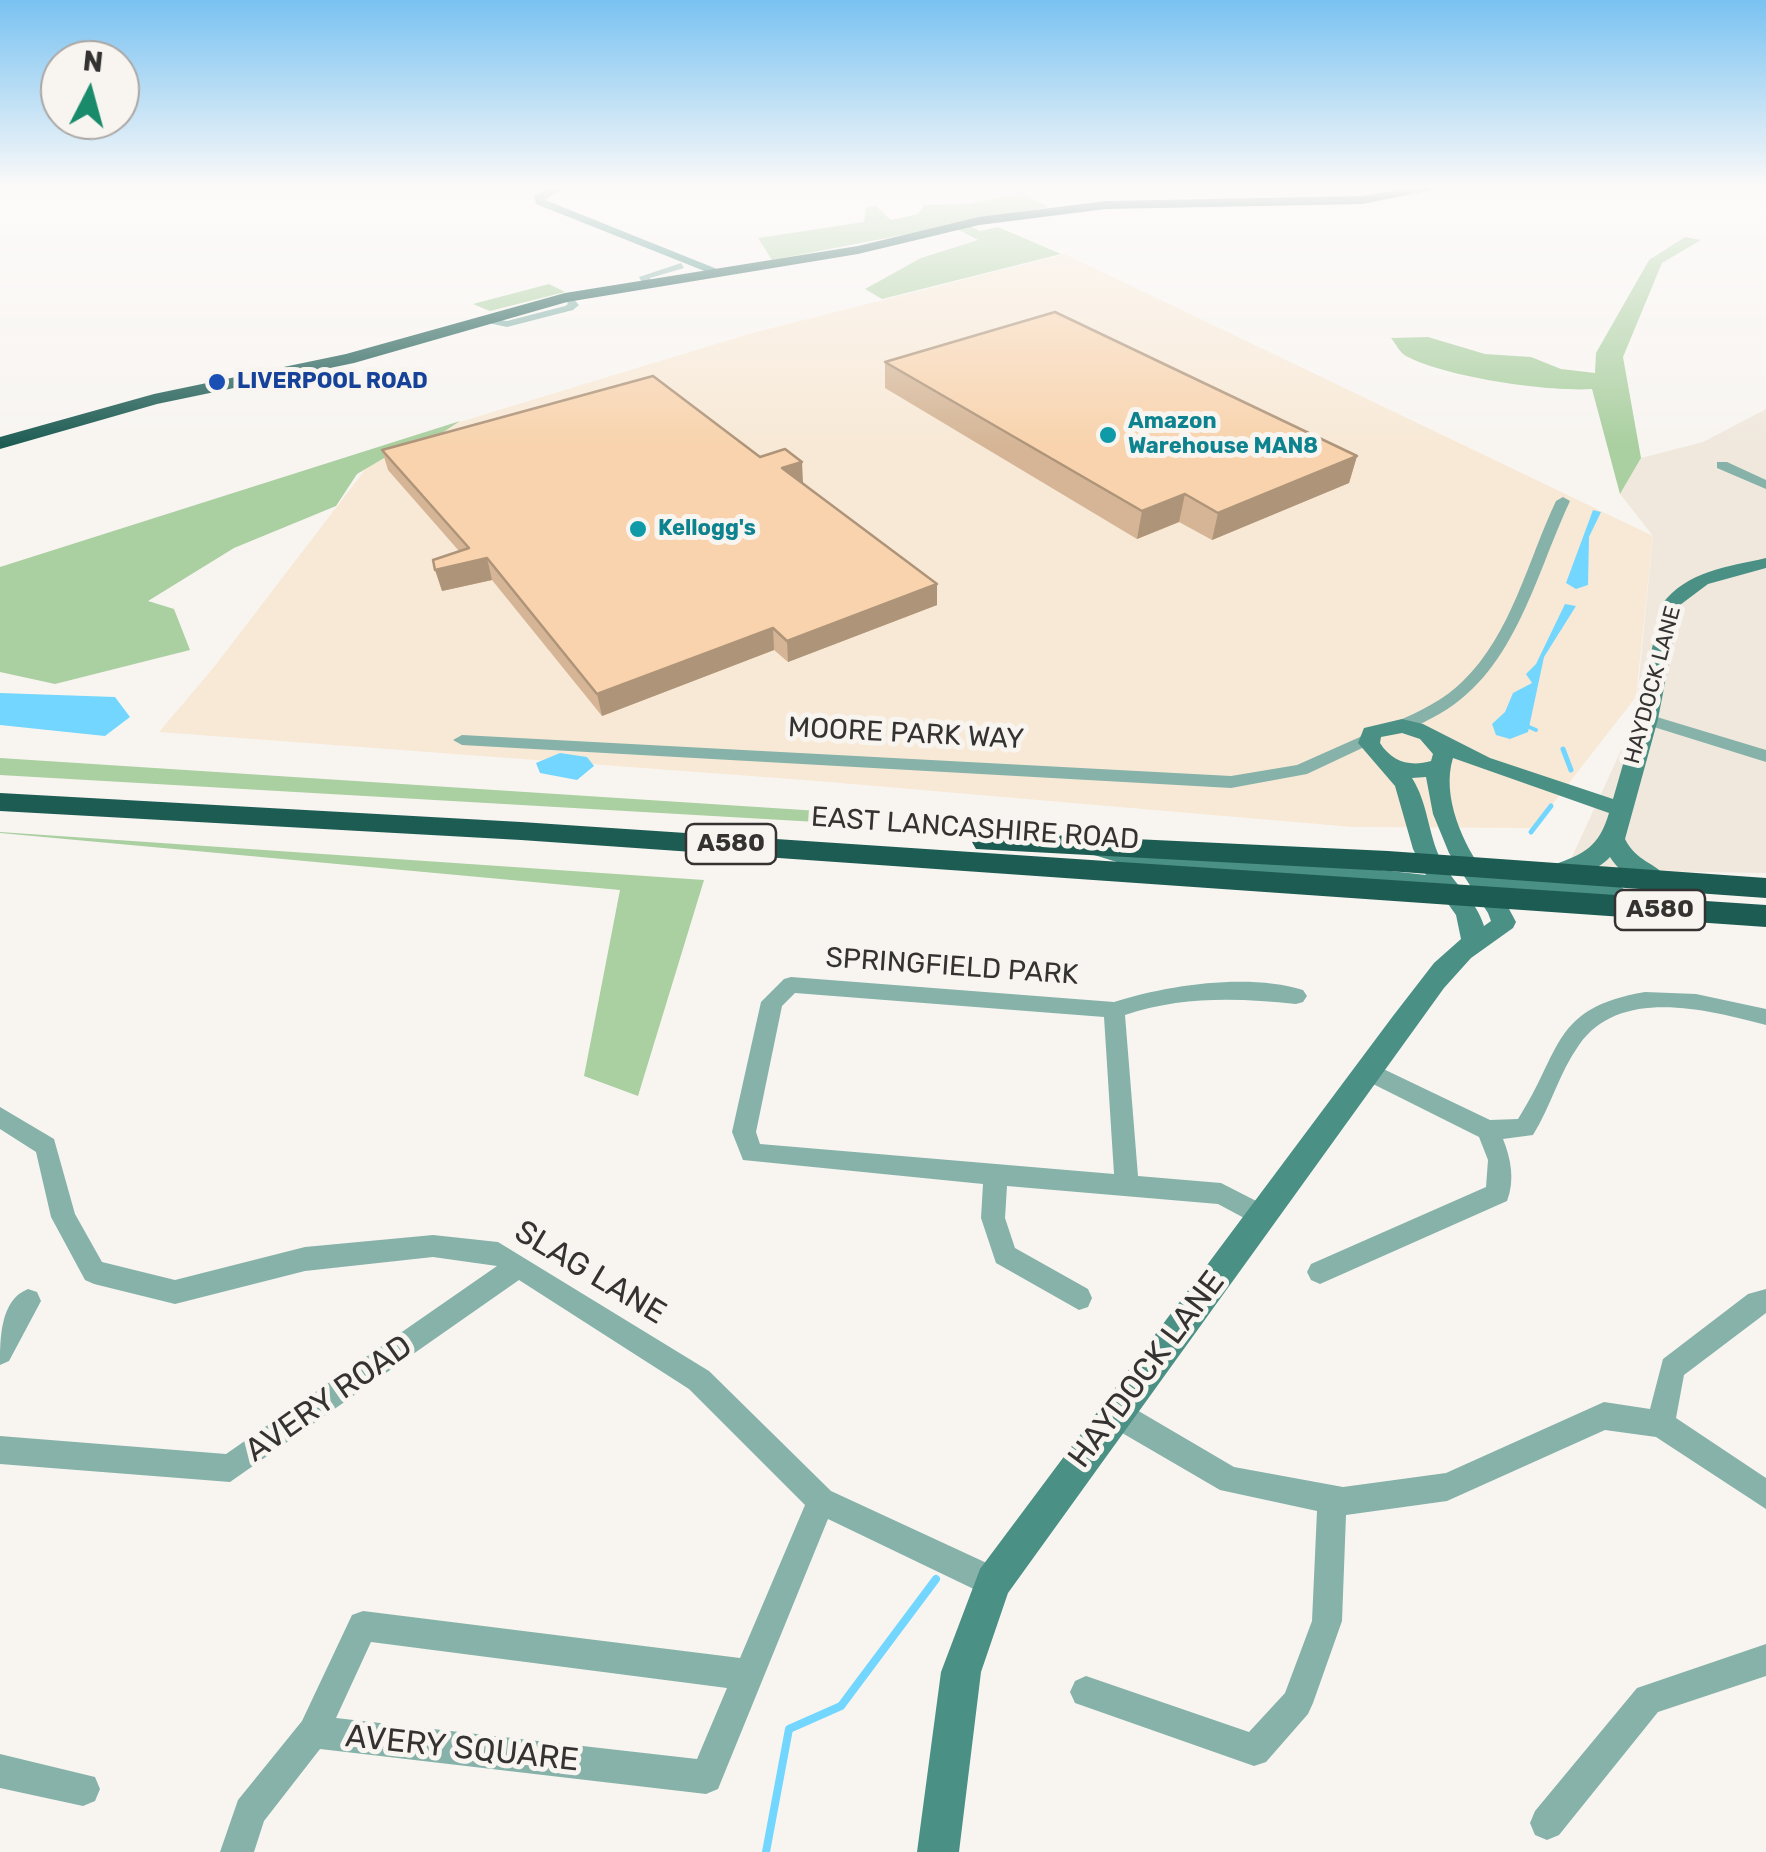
<!DOCTYPE html>
<html>
<head>
<meta charset="utf-8">
<style>
  body { margin:0 }
  #map { position:relative; width:1766px; height:1852px; overflow:hidden; background:#f8f5f1; font-family:Rubik,sans-serif }
  canvas { display:block }
  .north { position:absolute; left:40px; top:40px; width:100px; height:100px; box-sizing:border-box; background:#f8f5f1; border:2px solid #aaa7a5; border-radius:50%; rotate:6deg; font-size:28px; font-weight:700; line-height:40px; text-align:center; color:#353332 }
  .north::after { content:''; display:block; margin:auto; width:35px; height:45px; background:#198a6a; clip-path:polygon(50% 0,100% 100%,50% 72%,0 100%) }
</style>
</head>
<body>
<div id="map">
<canvas width="1766" height="1852"></canvas>
<div class="north">N</div>
</div>
<script>
const ctx = document.querySelector('canvas').getContext('2d');
ctx.lineJoin = 'round';
function paint(path, color) {
  ctx.fillStyle = color;
  ctx.fill(path, 'evenodd');
}
function trace(path, color, width, dash) {
  ctx.strokeStyle = color;
  ctx.lineWidth = width;
  ctx.lineCap = dash ? 'butt' : 'round';
  ctx.setLineDash(dash || []);
  ctx.stroke(path);
}
function write(font, color, halo, rows, align = 'center') {
  ctx.font = font + ' Rubik,sans-serif';
  ctx.lineWidth = 10;
  ctx.setLineDash([]);
  ctx.textBaseline = 'middle';
  ctx.strokeStyle = halo;
  ctx.fillStyle = color;
  for (const [text, x, y, turn = 0] of rows) {
    ctx.save();
    ctx.translate(x, y);
    ctx.rotate((+turn || 0) * Math.PI / 180);
    ctx.textAlign = isNaN(turn) ? turn : align;
    if (halo) ctx.strokeText(text, 0, 0);
    ctx.fillText(text, 0, 0);
    ctx.restore();
  }
}
const commercial = new Path2D(`
  M1065,254l588,282 -17,161 -102,131 -182,-1 -535,-46 -658,-49 55,-65 170,-222 368,-112z`);
const built = new Path2D(`
  M1766,409v464l-200,-3 62,-135 10,-47 15,-152 -33,-42 21,-36 62,-16z`);
const green = new Path2D(`
  M1021,193l28,14 -277,53 -14,-22 106,-16 2,-14 10,-2 15,14 27,-6 6,-9 44,-1z
  M970,226l10,5 18,-4 63,27 -179,45 -17,-10 56,-31 57,-18 -21,-11z
  M1685,237l16,3 -39,23 -39,94 18,101 -21,36 -28,-105c-44,3 -147,-12 -186,-33 -6,-3 -10,-12 -15,-18l37,-1 57,17 46,3 30,12 34,4 1,-20 53,-93z
  M549,284l16,8 -75,19 -17,-7z
  M460,421l-33,22 -31,8 -39,23 -21,32 -102,42 -86,53 26,8 16,41 -135,34 -55,-12v-105z
  M0,758l819,53 -2,11 -817,-47z
  M0,833v-1l704,48 -66,216 -54,-20 36,-186z`);
const water = new Path2D(`
  M1593,510l8,2 -12,25 -1,48 -12,4 -10,-6z
  M1565,604l11,2 -32,51 -16,75 -18,7 -14,-4 -4,-11 13,-12 8,-19 19,-10 -6,-9 10,-10z
  M0,693l115,4 15,20 -25,19 -105,-11z
  M560,753l27,4 7,9 -17,14 -37,-7 -4,-10z`);
const streamFar2 = new Path2D(`
  M1529,727l7,3`);
const streamFar1 = new Path2D(`
  M1563,749l8,21
  M1531,832l20,-26`);
const stream = new Path2D(`
  M766,1852l23,-123 52,-23 95,-127`);
const street = new Path2D(`
  M681,263l3,5 -34,10 1,6h-8l-4,-7z
  M569,294l10,11 -6,5 -66,17 -33,-7 5,-3 28,4 58,-15 3,-2 -4,-7z
  M1717,462h10l39,18v9l-49,-21z
  M1563,497l7,4c-36,77 -56,176 -138,217 -12,6 -23,14 -36,12v-8c24,-11 48,-22 67,-41 48,-46 65,-121 93,-180z
  M1647,714l119,36v12l-125,-39v-8z
  M1369,733l6,1 3,4 -3,4 -68,32 -76,14 -769,-43 -9,-5 9,-5 769,41 66,-11z
  M791,977l323,25c54,-17 134,-29 189,-12l4,6 -4,6 -7,2c-59,-6 -114,-8 -171,11l13,161 83,7 49,25 3,8 -3,8 -9,3 -43,-23 -211,-18 -2,32 10,30 73,41 4,9 -4,9 -9,3 -83,-47 -15,-45 2,-34 -240,-24 -11,-28 29,-130 23,-23zM795,993l309,24 10,157 -354,-30 -4,-12 26,-126z
  M1645,992l51,2 70,15v16c-58,-15 -146,-39 -187,20 -20,28 -28,61 -46,90l-30,4c8,20 12,41 4,62l-178,79 -9,4 -9,-4 -4,-8 4,-8 175,-77 2,-27 -9,-23 -120,-60 -3,-6 3,-6 8,-3 8,3 115,55 28,-1c44,-68 33,-111 127,-127z
  M0,1107l54,32 21,75 27,48 73,18 130,-33 128,-12 65,7 211,129 122,120 173,80 4,11 -4,11 -11,4 -11,-4 -154,-74 -110,270 -12,5 -386,-45 -56,72 -10,31h-34l18,-52 64,-79 50,-106 11,-4 377,47 65,-153 -116,-116 -170,-109 -289,202 -230,-18v-28l226,18 271,-188 -64,-9 -128,14 -130,33 -81,-20 -9,-4 -34,-63 -15,-65 -36,-23zM371,1642l356,46 -30,71 -361,-41z
  M28,1289l9,3 4,9 -32,60 -9,4c0,-26 0,-65 28,-76z
  M1766,1289v24l-82,62 -8,43 90,60v31l-110,-72 -51,-7 -158,71 -101,14 -4,106 -29,82 -5,11 -42,48 -12,4 -179,-63 -5,-11 5,-11 11,-5 163,56 36,-39 27,-72 5,-110 -97,-21 -115,-67 -4,-10 4,-10 10,-4 10,4 109,64 109,20 103,-14 158,-71 46,7 13,-50 85,-65z
  M1766,1644v32l-108,36 -99,123 -12,5 -12,-5 -5,-12 5,-12 102,-123z
  M0,1754l95,23 5,12 -5,12 -12,5 -83,-18z`);
const secondary = new Path2D(`
  M553,187h14l-22,13 177,71 -10,3 -176,-70 -2,-9z
  M1766,558v10l-58,16 -28,21 -22,114 -33,120c12,24 30,22 44,41l-3,6c-20,5 -46,-12 -56,-29 -11,13 -40,24 -57,20l-4,-6 4,-6c31,-11 46,-18 56,-52l-156,-55c-12,38 10,87 33,117l135,12 12,9 -12,9 -120,-11 15,28 -3,6 -42,30 -27,30 -436,605 -27,79 -22,180h-42l24,-180 39,-103 413,-553 41,-53 27,-24 -5,-24 -15,-21 -95,-13 -210,-13 -45,-14 -4,-6 4,-6c17,-5 34,8 51,10 95,10 190,11 284,23l-13,-26 -18,-63 -37,-43 6,-15 38,-9 21,5 67,34 123,41 23,-80 26,-115c25,-33 65,-37 104,-46zM1402,733l18,6 13,15 -2,7c-21,6 -39,1 -51,-18l1,-6zM1426,777l7,37 16,39 39,60 3,8 -7,5c-8,-27 -30,-41 -43,-66 -13,-26 -13,-57 -29,-82z`);
const highway = new Path2D(`
  M1418,187h30l-86,17 -256,5 -127,16 -121,29 -291,48 -213,61 -197,41 -157,45v-12l154,-43 192,-40 219,-61 293,-47 121,-29 127,-16 256,-5z
  M0,793l521,29 1245,83v22l-1245,-87 -521,-29z
  M986,832l402,19 378,27v20l-378,-27 -412,-22 -4,-7z`);
const wall = new Path2D(`
  M885,362l472,94 -8,27 -137,57 -33,-18 -42,17 -252,-151z
  M382,450l420,12v20l135,123 -149,57 -14,-12 -172,66 -110,-136 -50,11 17,-40 -71,-81z`);
const shadedWall = new Path2D(`
  M1357,456l-8,27 -137,57 6,-27z
  M802,462l1,20 -19,6 -2,-20z
  M1185,494l-6,28 -42,17 5,-28z
  M487,558l5,22 -50,11 -7,-21z
  M937,584v21l-149,57 -1,-21z
  M773,628l1,22 -172,66 -5,-22z`);
const building = new Path2D(`
  M1055,312l302,144 -139,57 -33,-19 -43,17 -257,-149z
  M653,376l107,81 25,-8 17,13 -20,6 155,116 -150,57 -14,-13 -176,66 -110,-136 -52,12 -2,-10 36,-12 -87,-98z`);
const markers = [
  [217,382,10,"#1a4fb4"],
  [1108,435,10,"#0f9aa8"],
  [638,529,10,"#0f9aa8"]
];
const farTransitnames = [
  ["LIVERPOOL ROAD",237,382]
];
const farCulturenames = [
  ["Amazon",1128,422],
  ["Warehouse MAN8",1128,447],
  ["Kellogg's",658,529]
];
const farStreetnames = [
  ["HAYDOCK LANE",1653,685,-75]
];
const shields = [
  [731,844,90],
  [1660,910,90]
];
const shieldNames = [
  ["A580",731,844],
  ["A580",1660,910]
];
const streetNames = [
  ["MOORE PARK WAY",906,734,3],
  ["EAST LANCASHIRE ROAD",975,829,4],
  ["SPRINGFIELD PARK",952,967,4]
];
const nearStreetnames = [
  ["SLAG LANE",590,1273,31],
  ["HAYDOCK LANE",1147,1370,-53],
  ["AVERY ROAD",329,1399,-35],
  ["AVERY SQUARE",462,1749,6]
];
paint(commercial, '#f8e9d6');
paint(built, '#f0e8dd');
paint(green, '#aacfa0');
paint(water, '#73d6fe');
trace(streamFar2, '#73d6fe', 4);
trace(streamFar1, '#73d6fe', 5);
trace(stream, '#73d6fe', 8);
paint(street, '#86b2a9');
paint(secondary, '#4a9085');
paint(highway, '#1d5c53');
paint(wall, '#d5b595');
paint(shadedWall, '#ae9479');
paint(building, '#f8d3ad');
trace(building, '#ae9479', 2.5);
const sky = ctx.createLinearGradient(0, 0, 0, 446);
sky.addColorStop(0, '#79c2f1');
sky.addColorStop(0.42, '#fcfaf9');
sky.addColorStop(1, '#fcfaf900');
ctx.fillStyle = sky;
ctx.fillRect(0, 0, 1766, 446);
for (const [x, y, r, color] of markers) {
  const dot = new Path2D();
  dot.arc(x, y, r, 0, 2 * Math.PI);
  ctx.fillStyle = color;
  ctx.fill(dot);
  trace(dot, '#f8f5f1', 4);
}
write('bold 22px', '#164399', '#f8f5f1', farTransitnames, 'left');
write('bold 22px', '#0d838f', '#f8f5f1', farCulturenames, 'left');
write('22px', '#353332', '#f8f5f1', farStreetnames);
for (const [x, y, w] of shields) {
  const box = new Path2D();
  box.roundRect(x - w / 2, y - 20, w, 40, 8);
  ctx.fillStyle = '#f8f5f1';
  ctx.fill(box);
  trace(box, '#353332', 2.5);
}
write('bold 25px', '#353332', null, shieldNames);
write('28px', '#353332', '#f8f5f1', streetNames);
write('32px', '#353332', '#f8f5f1', nearStreetnames);
</script>
</body>
</html>
